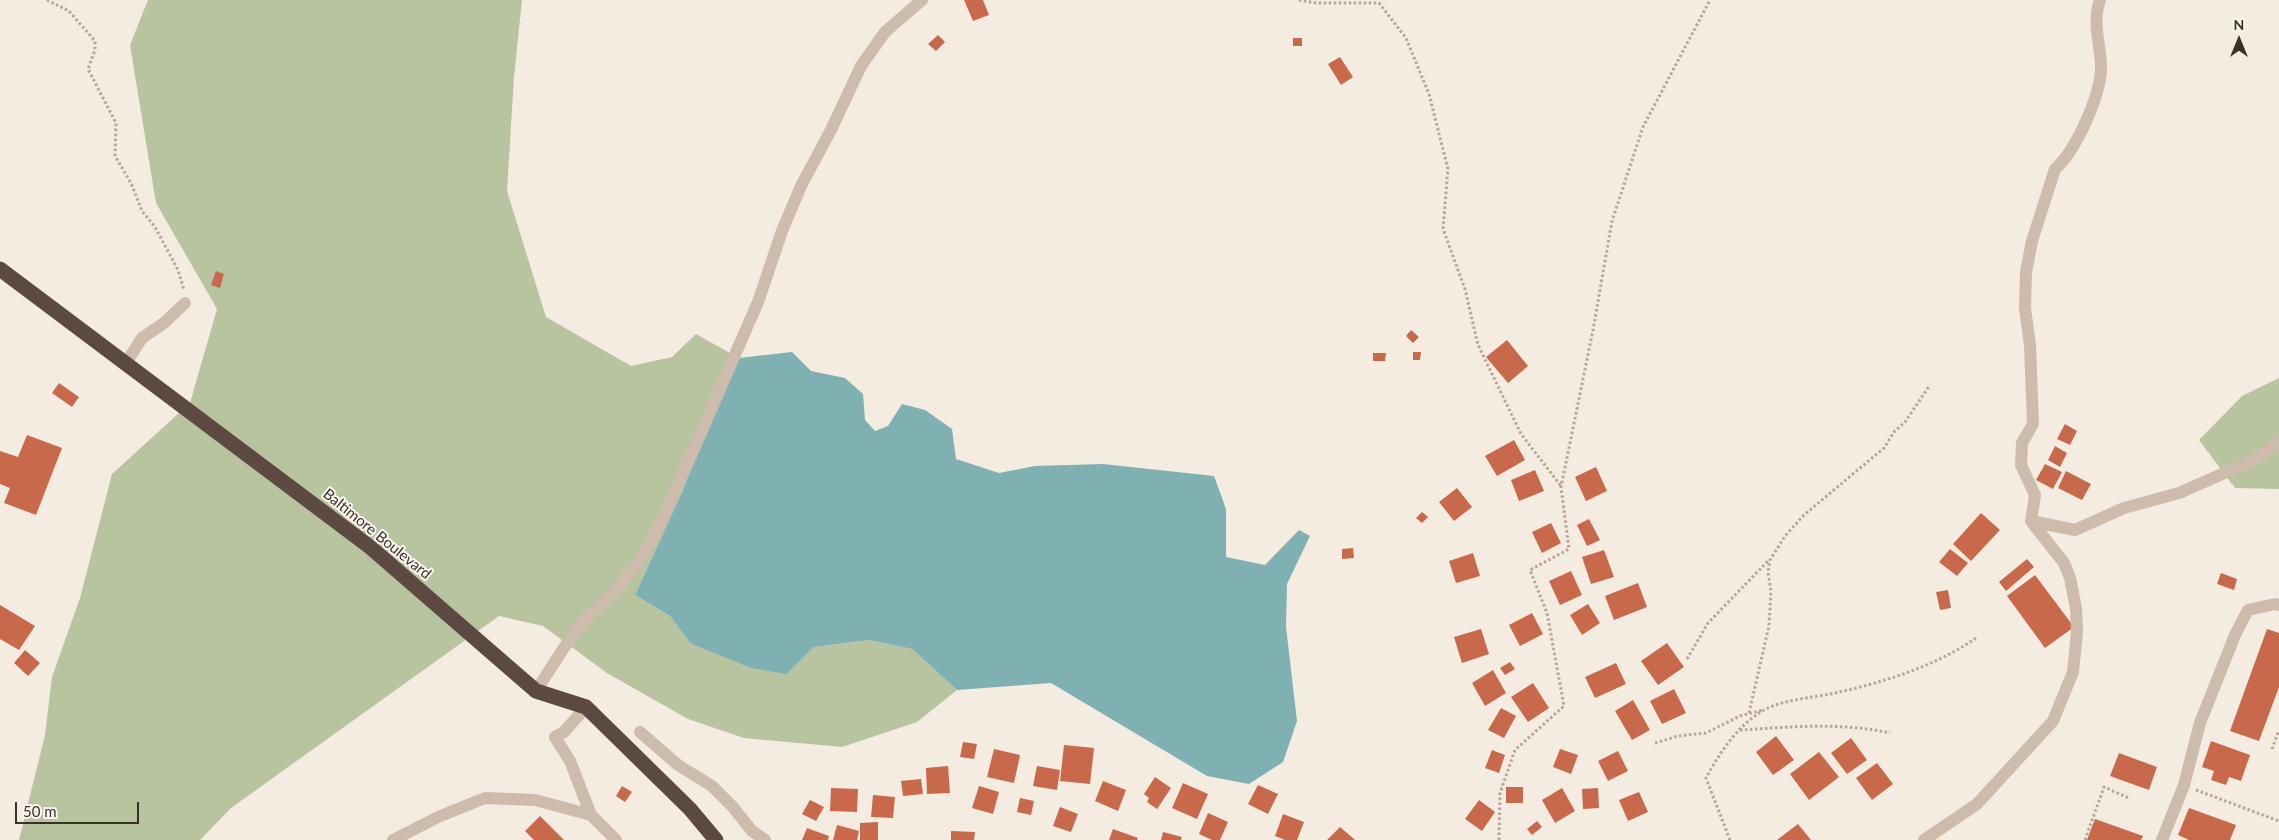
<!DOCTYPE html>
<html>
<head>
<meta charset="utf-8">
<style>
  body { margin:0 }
  #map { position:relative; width:2279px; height:840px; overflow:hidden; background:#f4ebe1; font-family:Lato,sans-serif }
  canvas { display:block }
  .north { position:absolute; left:2214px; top:15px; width:50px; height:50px; -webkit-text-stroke:4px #fbf5ee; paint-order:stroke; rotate:0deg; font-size:14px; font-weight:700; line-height:20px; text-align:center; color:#3b302b }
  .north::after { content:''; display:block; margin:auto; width:18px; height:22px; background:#3b302b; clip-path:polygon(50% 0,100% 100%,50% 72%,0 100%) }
  .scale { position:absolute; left:15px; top:802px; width:124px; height:22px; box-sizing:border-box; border:2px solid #3b302b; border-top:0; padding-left:6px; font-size:15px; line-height:18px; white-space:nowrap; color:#3b302b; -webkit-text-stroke:4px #fbf5ee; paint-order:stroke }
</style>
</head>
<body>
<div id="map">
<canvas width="2279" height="840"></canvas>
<div class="north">N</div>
<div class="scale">50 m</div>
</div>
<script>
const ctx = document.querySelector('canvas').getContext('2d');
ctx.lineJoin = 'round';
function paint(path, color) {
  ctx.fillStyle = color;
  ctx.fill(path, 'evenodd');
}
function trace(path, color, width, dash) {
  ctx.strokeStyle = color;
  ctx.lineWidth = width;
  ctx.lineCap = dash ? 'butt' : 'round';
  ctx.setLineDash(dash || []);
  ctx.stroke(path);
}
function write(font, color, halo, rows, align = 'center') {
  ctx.font = font + ' Lato,sans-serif';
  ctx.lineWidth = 4;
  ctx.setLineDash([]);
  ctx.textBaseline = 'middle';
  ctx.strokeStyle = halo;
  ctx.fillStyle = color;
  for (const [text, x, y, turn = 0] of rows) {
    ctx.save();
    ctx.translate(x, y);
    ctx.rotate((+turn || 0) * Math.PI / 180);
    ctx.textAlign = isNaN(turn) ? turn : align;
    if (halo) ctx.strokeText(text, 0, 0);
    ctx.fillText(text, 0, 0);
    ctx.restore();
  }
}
const green = new Path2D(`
  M148,0h374l-8,77 -7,114 39,126 85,49 41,-9 24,-23 43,24 -20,38 -37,96 -47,103 35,21 20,27 97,31 27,-27 55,-7 43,9 45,41 -40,32 -75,25 -98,-9 -56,-19 -81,-46 -64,-47 -44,-10 -268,192 -31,32h-181l26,-105 7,-58 28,-79 32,-124 78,-71 27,-94 -61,-106 -26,-158z
  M2279,378v111l-44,-1 -36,-48 43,-44z`);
const water = new Path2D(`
  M792,352l19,19 34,7 18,16 2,26 10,11 13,-5 14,-22 23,6 27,19 4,30 43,14 36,-7 68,-2 111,12 12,33v48l39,8 34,-35 11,6 -23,48 -1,43 11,94 -14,41 -34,22 -42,-8 -156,-93 -94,7 -45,-41 -43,-9 -55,7 -27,27 -36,-6 -61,-25 -20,-27 -35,-21 47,-103 37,-96 20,-38z`);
const building = new Path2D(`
  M964,0h19l6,15 -16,6z
  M938,35l7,7 -9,9 -8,-7z
  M1293,38h9v8h-9z
  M1340,57l13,20 -12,8 -13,-21z
  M216,271l8,3 -4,14 -9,-3z
  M1411,330l8,7 -6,6 -7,-7z
  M1507,340l21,26 -20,17 -22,-26z
  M1413,352h8l-1,8h-7z
  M1373,353h13l-1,8h-12z
  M59,383l20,14 -7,10 -20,-14z
  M2065,424l12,7 -7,14 -13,-6z
  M27,435l35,13 -26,67 -32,-12 6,-15 -10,-4v-33l18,6z
  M1514,440l11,20 -28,16 -12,-20z
  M2055,446l12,7 -7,14 -12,-7z
  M2045,464l17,8 -9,17 -17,-9z
  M1596,467l11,24 -21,10 -11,-24z
  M1535,470l9,21 -25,10 -8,-21z
  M2066,471l25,13 -9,16 -24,-12z
  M1457,488l15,19 -18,14 -15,-19z
  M1422,512l6,5 -6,6 -6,-5z
  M1981,513l19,17 -29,31 -18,-17z
  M1589,519l11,21 -13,6 -10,-21z
  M1551,523l10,20 -19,10 -10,-21z
  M1353,548l1,10 -12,1v-10z
  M1950,549l18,14 -11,13 -18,-14z
  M1604,550l10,27 -23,7 -9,-27z
  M1473,553l7,23 -24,7 -7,-22z
  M2027,559l7,8 -28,24 -7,-9z
  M1571,571l11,24 -22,10 -11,-24z
  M2221,573l16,6 -3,11 -17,-6z
  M2035,575l39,52 -29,21 -38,-52z
  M1638,583l9,24 -33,13 -9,-24z
  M1948,590l3,18 -11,2 -4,-18z
  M1588,604l12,19 -18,12 -12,-20z
  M0,605l35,21 -16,24 -19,-11z
  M1532,613l11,21 -23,12 -11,-21z
  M1481,629l8,25 -27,9 -8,-26z
  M2267,629l12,4v54l-20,54 -29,-10z
  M1667,643l17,24 -26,18 -17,-24z
  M25,650l15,13 -12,13 -14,-13z
  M1510,662l5,7 -10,6 -5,-7z
  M1616,663l10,21 -31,14 -10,-21z
  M1493,670l13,23 -21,13 -13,-23z
  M1533,683l16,25 -21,14 -17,-25z
  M1674,689l12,24 -24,11 -12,-23z
  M1633,700l17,30 -18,10 -17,-29z
  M1501,708l15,8 -12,22 -16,-8z
  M1776,736l18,24 -21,15 -17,-23z
  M1851,738l16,22 -20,14 -16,-21z
  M2211,741l39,14 -9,26 -12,-4 -3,8 -15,-5 3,-9 -12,-4z
  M963,742l14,2 -3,15 -14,-2z
  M1064,745l30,3 -4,36 -30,-3z
  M994,749l26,6 -6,28 -27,-6z
  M1560,749l18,6 -7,19 -18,-7z
  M1492,750l13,5 -6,18 -14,-5z
  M1618,751l10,20 -20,10 -10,-20z
  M1819,752l20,25 -30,23 -19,-26z
  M2119,753l38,14 -8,23 -39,-14z
  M1877,763l16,21 -21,16 -16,-22z
  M948,766l2,27 -23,1 -1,-26z
  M1037,766l23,4 -3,20 -24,-4z
  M1155,777l16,11 -14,21 -10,-7 2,-4 -5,-4z
  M921,779l2,15 -20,2 -2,-15z
  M1103,781l23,9 -8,21 -23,-10z
  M1183,783l25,11 -11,25 -25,-11z
  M1258,785l20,9 -10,20 -20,-10z
  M622,786l10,6 -7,10 -9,-6z
  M979,786l20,6 -6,22 -21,-6z
  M1506,787h17v16h-17z
  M831,788l27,1 -1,23 -27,-1z
  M1562,788l13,23 -20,12 -13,-23z
  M1598,788l1,20 -16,1 -1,-20z
  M1639,792l9,20 -20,9 -9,-21z
  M873,795l22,2 -2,21 -22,-1z
  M1020,798l14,3 -3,14 -14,-3z
  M810,800l14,7 -8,14 -14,-7z
  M1479,800l16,12 -13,19 -17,-12z
  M1060,807l18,7 -7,18 -18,-6z
  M2189,808l47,17 -6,15h-41l-11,-5z
  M1208,813l20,9 -8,18h-8l-13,-6z
  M1283,814l21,8 -7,18h-12l-10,-4z
  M540,816l24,24h-30l-9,-9z
  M2095,819l48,17 -2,4h-54z
  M1537,821l5,6 -10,8 -5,-6z
  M878,822v18h-18v-17z
  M1798,824l13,16h-34z
  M837,825l22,6 -2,9h-24z
  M1340,827l15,13h-28z
  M807,828l22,8 -1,4h-26z
  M1113,829l25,9 -1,2h-28z
  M951,831l24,1 -1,8h-23z
  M1163,832l19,5 -1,3h-20z`);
const path = new Path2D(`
  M47,0l22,11 26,30v9l-7,19 28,54 -1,33 16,27 11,28 13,16 23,43 6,20
  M1299,0l17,3h63l27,35 23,56 19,75 -5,60 22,60 13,56 43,89 40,52
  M1687,659l21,-36 61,-63
  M1749,713l20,-87 2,-35 -3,-19 2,-12 15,-24 19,-21 80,-67 10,-16 11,-10 25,-37
  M1740,730c50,-3 101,-8 150,3
  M1655,743l23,-7 28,-3 34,-17 23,-6
  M2272,749l7,-19
  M2196,790l83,31
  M1499,840l1,-47 15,-43 49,-44 -17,-93 -17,-43 39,-21 -8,-62 32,-157 19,-109 31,-94 67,-127
  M1730,840l-24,-62c14,-26 32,-53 58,-68 20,-11 49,-12 71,-17 49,-11 99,-26 141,-55
  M2085,840l19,-53 25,11`);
const minor = new Path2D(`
  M126,363l16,-25 22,-15 21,-20
  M2031,521l4,-26 -14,-30 1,-22 11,-19 -3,-79 -5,-37 1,-36 6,-31 23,-72c21,-18 47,-76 46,-104 -1,-22 -9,-43 -1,-65
  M2031,521l44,9 49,-22 55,-15 75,-33 25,-18
  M536,691l33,-51 16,-21 33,-31 24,-32 20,-36 28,-62 68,-156 24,-71 19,-45 30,-56 30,-64 24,-34 37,-32
  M586,707l-22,25 -9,5 15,24 21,54 25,25
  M640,732l38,33 34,21 20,20 20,25 13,9
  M393,840l45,-23 47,-19 50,2 56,15
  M1924,840l53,-36 76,-83 20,-49 4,-40 -1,-24 -6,-30 -6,-15 -33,-42
  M2162,840l22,-55 16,-62 35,-88 13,-25 27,-6 4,1`);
const highway = new Path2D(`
  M0,269l370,278 166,144 50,16 104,102 26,31`);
const streetNames = [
  ["Baltimore Boulevard",377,534,39]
];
paint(green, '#b8c4a0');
paint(water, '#7fb0b2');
paint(building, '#c8694b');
trace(path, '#b9a596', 3, [2.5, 2.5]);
trace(minor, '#cdbbac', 12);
trace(highway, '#5c4a42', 15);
write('15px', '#3b302b', '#fbf5ee', streetNames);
</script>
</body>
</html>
